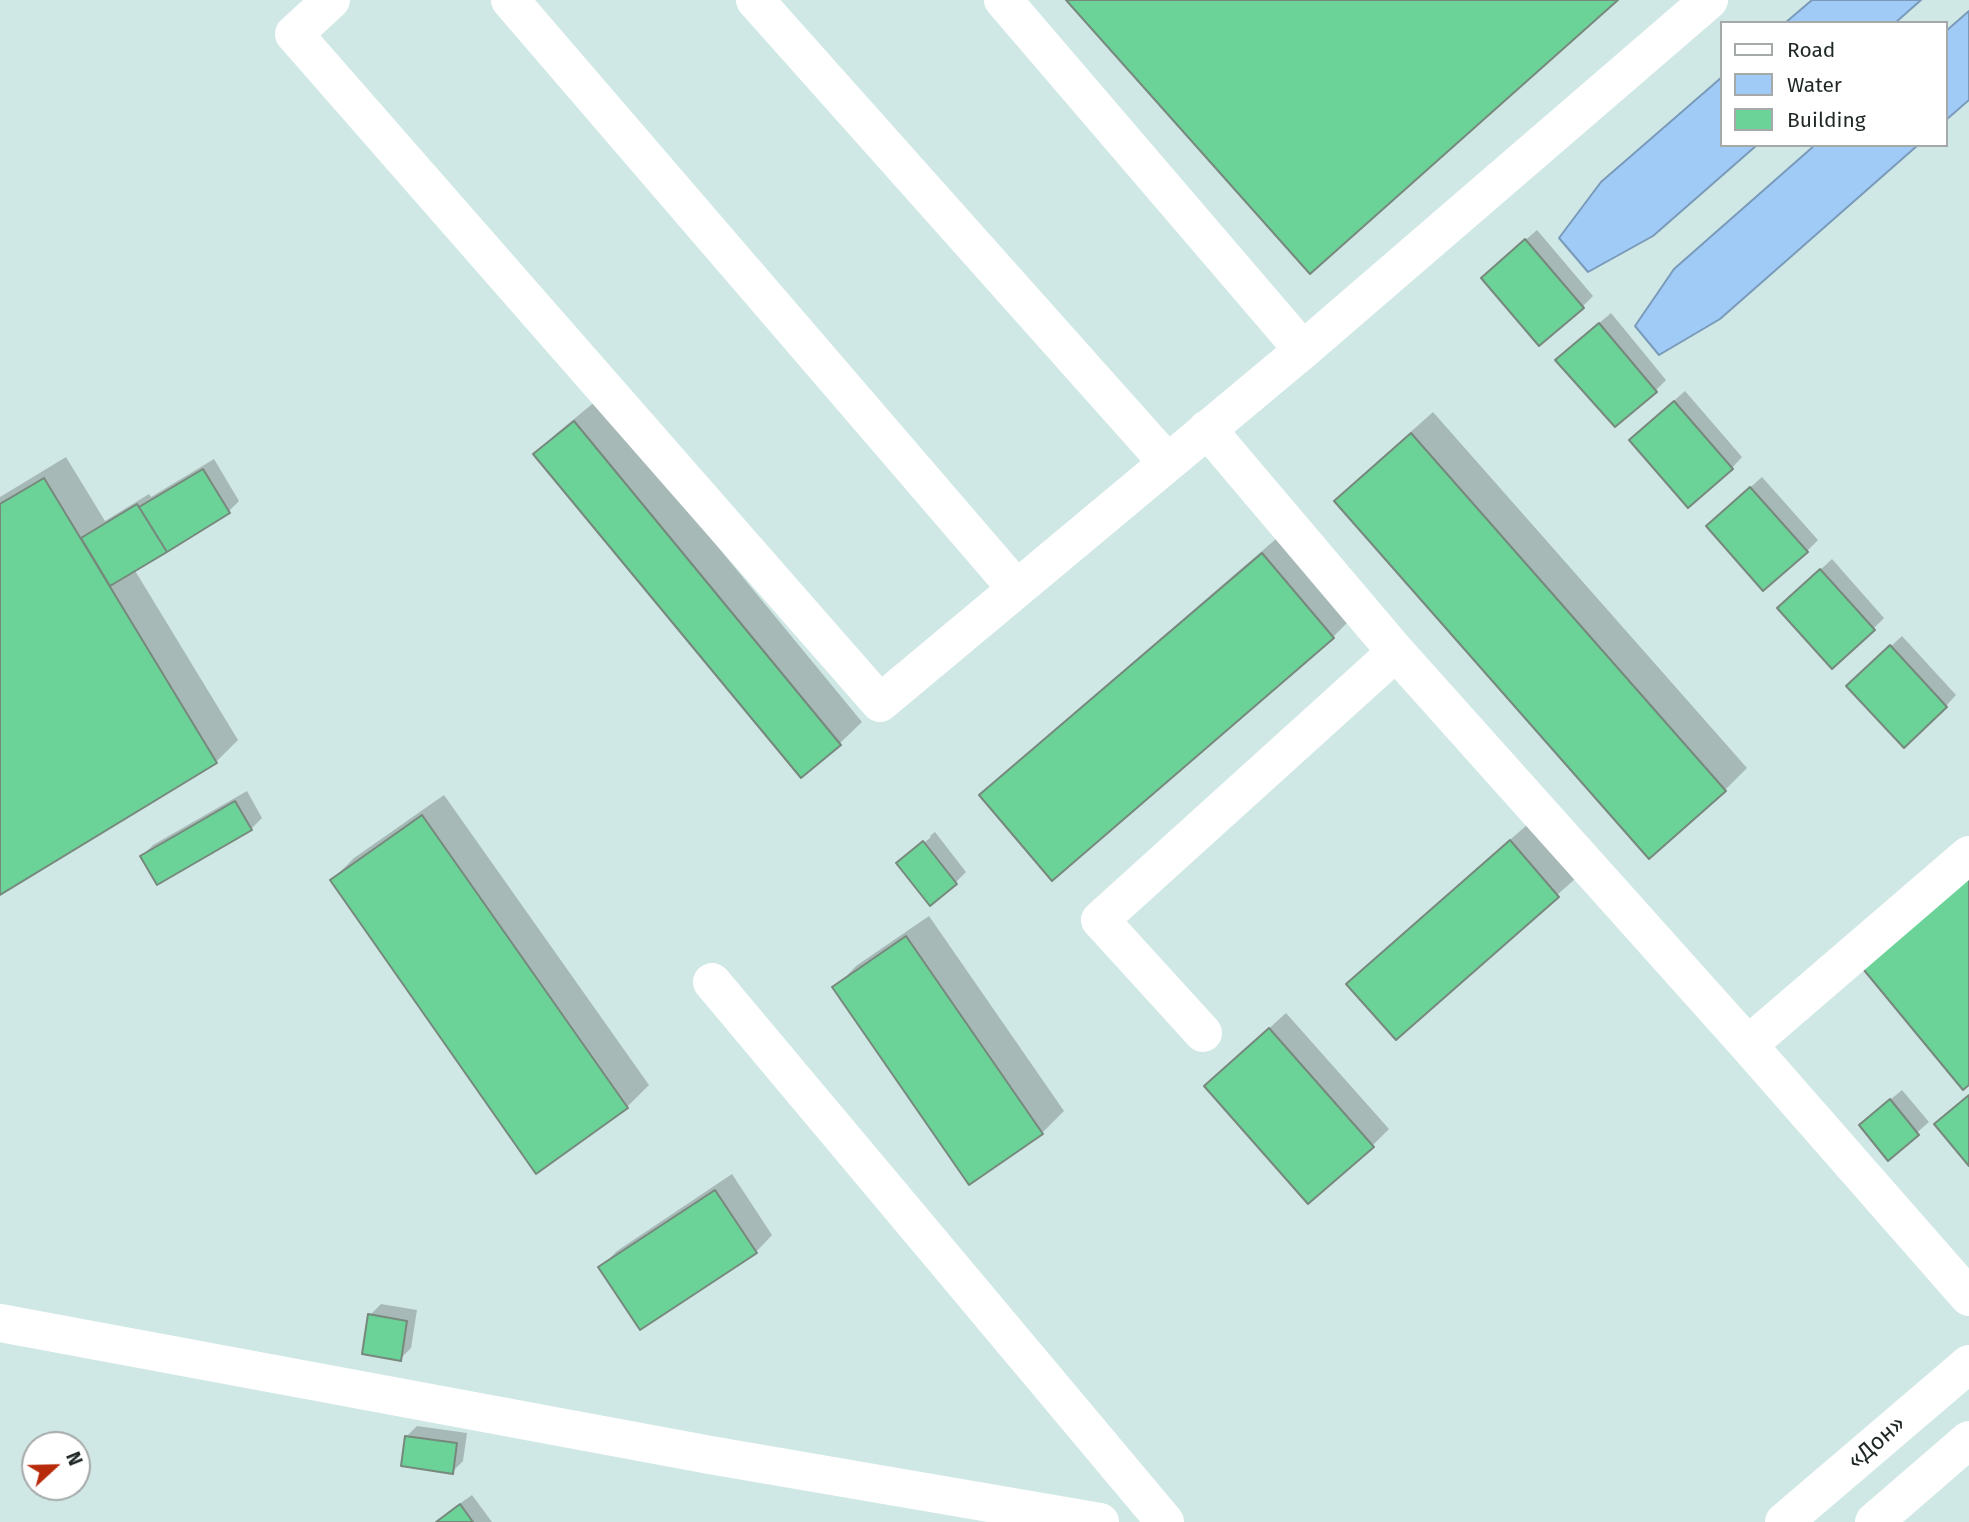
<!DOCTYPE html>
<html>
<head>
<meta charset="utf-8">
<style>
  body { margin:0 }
  #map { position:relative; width:1969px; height:1522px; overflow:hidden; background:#d0e8e5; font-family:"Fira Sans",sans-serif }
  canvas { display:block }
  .legend { position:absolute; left:1720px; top:21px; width:228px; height:126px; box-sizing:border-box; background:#fff; border:2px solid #a5a9a9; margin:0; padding:9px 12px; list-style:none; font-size:21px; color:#1f2827 }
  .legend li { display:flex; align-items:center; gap:14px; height:35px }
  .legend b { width:35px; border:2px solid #a5a9a9 }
  .north { position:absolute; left:21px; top:1431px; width:70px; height:70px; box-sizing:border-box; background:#fff; border:2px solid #a5a9a9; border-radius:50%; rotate:68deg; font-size:19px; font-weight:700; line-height:28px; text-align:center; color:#1f2827 }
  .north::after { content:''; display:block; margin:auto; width:24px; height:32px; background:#b72b0b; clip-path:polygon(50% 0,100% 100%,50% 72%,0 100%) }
</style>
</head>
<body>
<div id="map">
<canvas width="1969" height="1522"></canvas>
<ul class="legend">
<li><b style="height:9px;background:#fff"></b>Road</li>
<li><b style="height:19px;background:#a0cbf7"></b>Water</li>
<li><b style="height:19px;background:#6bd298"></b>Building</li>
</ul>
<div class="north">N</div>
</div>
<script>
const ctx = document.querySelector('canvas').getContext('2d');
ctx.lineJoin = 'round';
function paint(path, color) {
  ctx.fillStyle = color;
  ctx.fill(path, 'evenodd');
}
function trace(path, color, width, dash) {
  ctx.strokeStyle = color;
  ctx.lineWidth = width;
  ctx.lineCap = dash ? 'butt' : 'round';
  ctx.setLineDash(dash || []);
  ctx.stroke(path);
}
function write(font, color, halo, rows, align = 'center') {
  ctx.font = font + ' "Fira Sans",sans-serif';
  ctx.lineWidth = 5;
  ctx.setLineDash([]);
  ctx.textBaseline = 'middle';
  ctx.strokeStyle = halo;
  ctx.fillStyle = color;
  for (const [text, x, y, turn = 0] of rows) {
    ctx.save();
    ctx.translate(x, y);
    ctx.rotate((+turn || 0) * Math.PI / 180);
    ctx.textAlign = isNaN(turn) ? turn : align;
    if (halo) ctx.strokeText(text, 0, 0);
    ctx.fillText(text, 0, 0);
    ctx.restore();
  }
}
const water = new Path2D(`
  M1812,0h109l-26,23h-110z
  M1969,11v89l-23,20v-89z
  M1722,77v68h35l-104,91 -65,36 -29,-34 42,-56z
  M1815,145h103l-198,174 -61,36 -24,-29 39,-57z`);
const shadow = new Path2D(`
  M1537,230l56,66 -10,10 -89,-39z
  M1611,313l55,67 -11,11 -86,-42z
  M1685,391l57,66 -10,11 -90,-39z
  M597,400l265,322 -22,21 -39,33 -265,-322 21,-21z
  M1433,412l314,356 -22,22 -389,-289 22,-22z
  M66,457l39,64 44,-27 2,3 63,-38 25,42 -11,11 -94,57 104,171 -22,22 -216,131v-396z
  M1762,477l56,63 -11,11 -88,-36z
  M1284,532l71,83 -22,22 -351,159 21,-22z
  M1832,559l52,59 -11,11 -82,-32z
  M1902,636l54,59 -10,11 -86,-31z
  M247,791l15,27 -11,11 -94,54 -15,-27 11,-11z
  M444,795l205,290 -22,22 -295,-227 22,-22z
  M1527,825l48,54 -179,159 -31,-71z
  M935,832l31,40 -11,11 -47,-27 23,-19 -1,-1z
  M929,916l135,195 -22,22 -207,-145 21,-22z
  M1286,1013l103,116 -17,17 -166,-60z
  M1902,1090l27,32 -41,36 -16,-43z
  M732,1174l40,61 -16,17 -155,15 16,-16z
  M381,1304l36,6 -6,38 -11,11 -30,-44z
  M417,1426l50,7 -4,28 -11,11 -46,-35z
  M472,1495l20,27h-54l10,-10z`);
const building = new Path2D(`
  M1066,0h552l-308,274z
  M1525,239l59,69 -45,38 -58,-68z
  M1599,323l58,69 -42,35 -60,-67z
  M1674,401l59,68 -45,39 -59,-68z
  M574,421l267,324 -40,33 -268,-324z
  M1411,433l315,358 -77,68 -315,-358z
  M203,469l27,44 -63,39 -28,-45z
  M44,478l173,285 -217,132v-391z
  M1750,487l58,65 -45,39 -57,-65z
  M137,504l30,48 -57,34 -29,-48z
  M1262,553l72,85 -282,243 -73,-86z
  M1820,569l55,61 -43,39 -55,-61z
  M1890,645l57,62 -43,41 -58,-62z
  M235,801l17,29 -95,55 -17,-29z
  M422,815l206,293 -92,66 -206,-294z
  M1510,840l49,57 -163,143 -50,-56z
  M923,841l34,43 -27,22 -34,-43z
  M1969,872v213l-6,5 -104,-126z
  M906,936l137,198 -74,51 -137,-198z
  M1269,1028l105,119 -66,57 -104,-118z
  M1969,1095v71l-35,-42z
  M1890,1099l29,36 -31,26 -29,-36z
  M715,1190l42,63 -117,77 -42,-63z
  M368,1314l39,7 -6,40 -39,-7z
  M405,1436l52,7 -4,31 -52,-8z
  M460,1504l13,18h-37z`);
const minor = new Path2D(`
  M331,0l-37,34 586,669 423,-353 406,-350
  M510,0l506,588
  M755,0l412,462
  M1003,0l300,350
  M1207,429l189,223 352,393 221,252
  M712,982l453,540
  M1203,1033l-103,-113 296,-268
  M1748,1045l221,-190
  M0,1323l710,132 390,67`);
const highway = new Path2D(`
  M1784,1522l185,-158
  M1874,1522l95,-82`);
const streetNames = [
  ["«Дон»",1877,1443,-41]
];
paint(water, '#a0cbf7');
trace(water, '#799ab9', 2);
paint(shadow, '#0003');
paint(building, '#6bd298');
trace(building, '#77887d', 2);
trace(minor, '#fff', 38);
trace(highway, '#fff', 38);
write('23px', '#1f2827', '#fff', streetNames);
</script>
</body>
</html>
